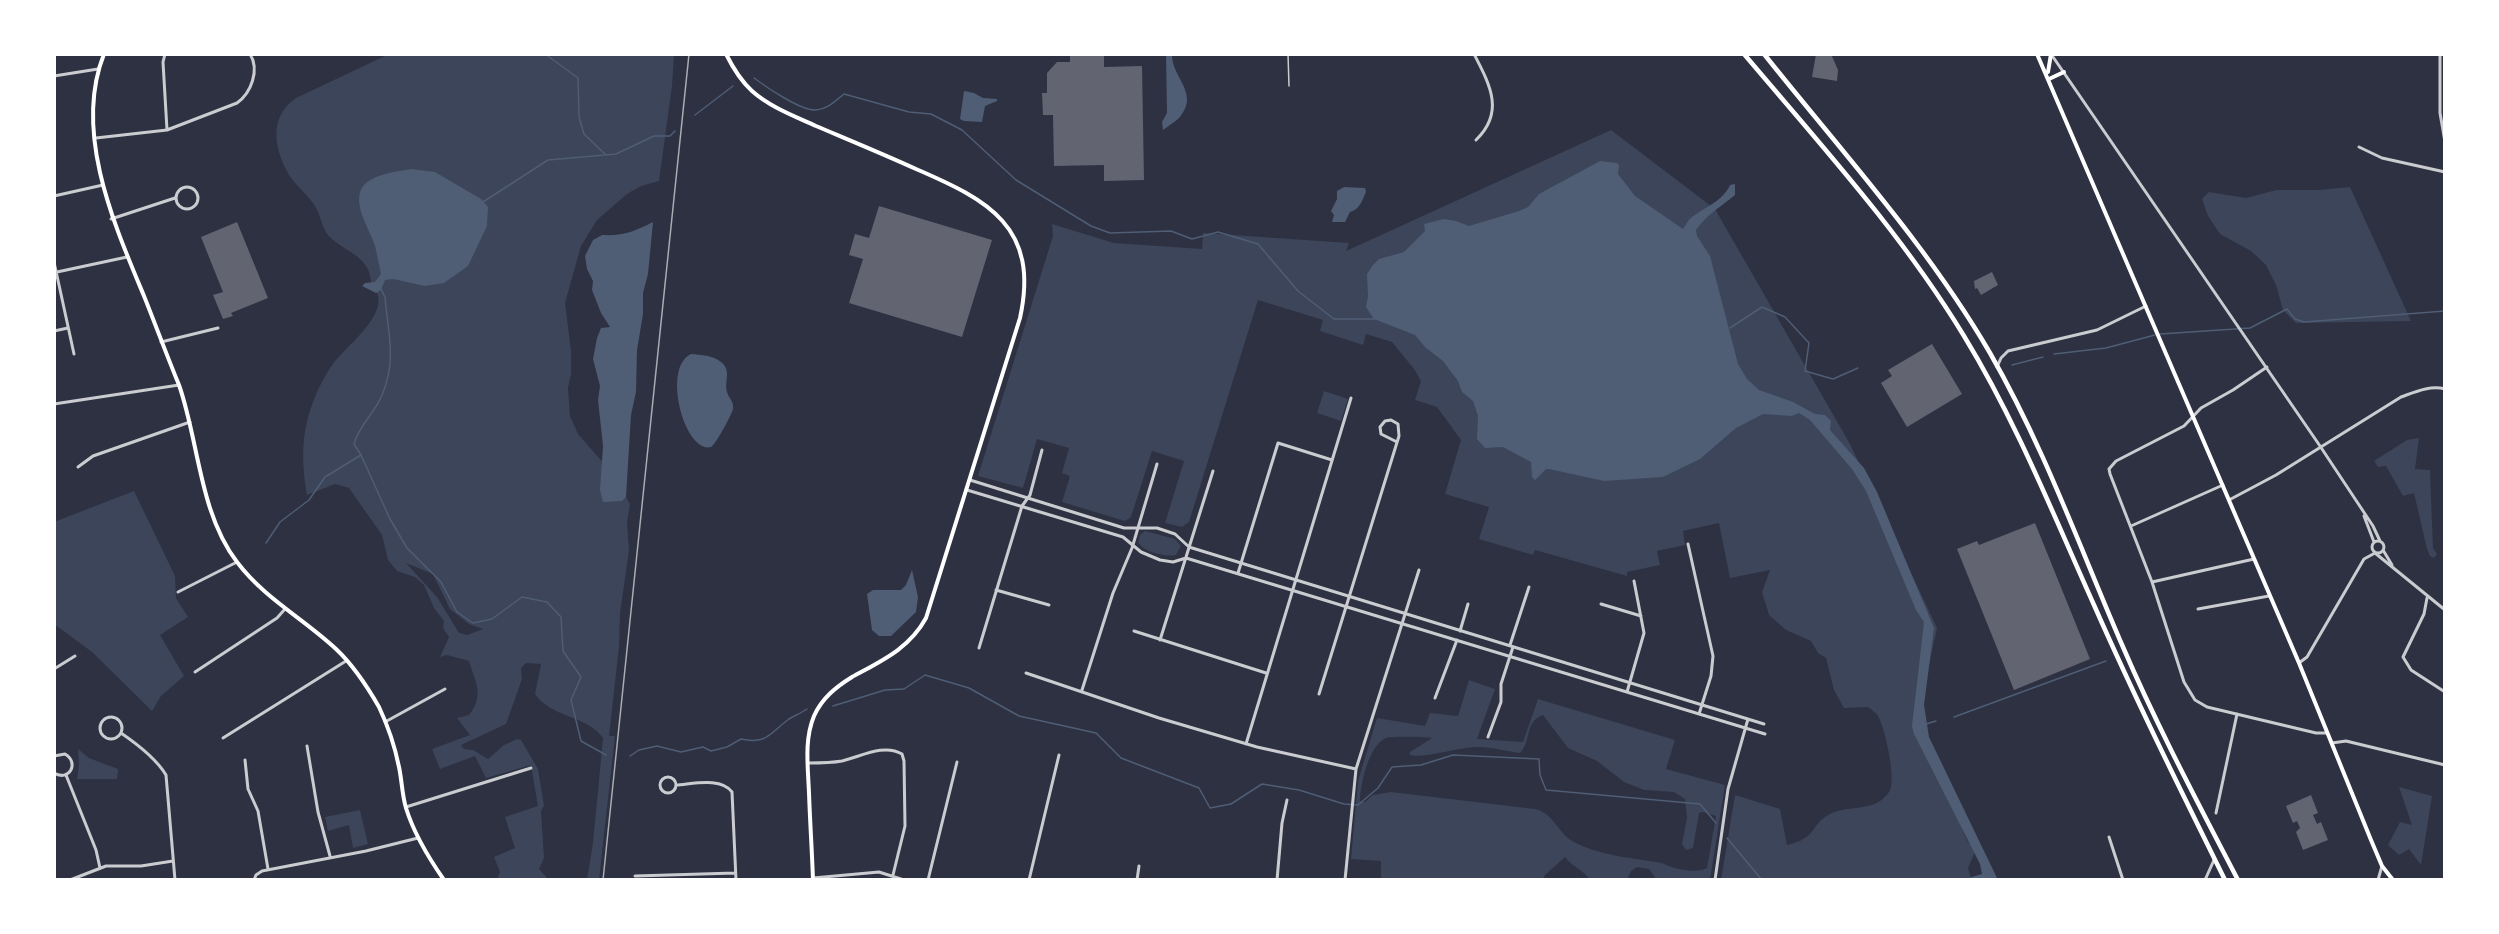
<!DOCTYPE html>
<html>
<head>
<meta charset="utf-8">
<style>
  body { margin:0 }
  #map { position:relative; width:2499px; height:934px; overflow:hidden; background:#2d3142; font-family:Commissioner,sans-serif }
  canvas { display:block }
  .frame { position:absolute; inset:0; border:56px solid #fff; pointer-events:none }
</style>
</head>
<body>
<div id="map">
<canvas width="2499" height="934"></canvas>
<div class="frame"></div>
</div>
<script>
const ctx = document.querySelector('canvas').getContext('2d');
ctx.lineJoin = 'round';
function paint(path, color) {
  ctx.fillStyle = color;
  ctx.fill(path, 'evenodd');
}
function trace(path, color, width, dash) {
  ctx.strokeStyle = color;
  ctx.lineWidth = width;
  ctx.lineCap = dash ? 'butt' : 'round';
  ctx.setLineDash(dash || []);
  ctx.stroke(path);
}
const green = new Path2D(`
  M389,54h285l-2,32 -13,95 -18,5 -14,8 -30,26 -16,26 -16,57 6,48v23l-3,14 2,28 8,18 35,40 17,30 -3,18 2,28 -9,64 -1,33 -10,89h6l-16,144h-12l6,-37 10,-105c-16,-23 -52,-20 -68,-44l6,-30 -15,-1 -5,5 1,11 -16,45 -45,21 3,4 9,1 15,9 16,-14 13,-6 4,1 17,29 6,37 -3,5 3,47 -5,11 10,11h-52l3,-8 -6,-15 21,-9 -10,-31 33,-11 -7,-41 -45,13 -11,-22 -35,13 -8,-20 38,-14 -13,-17 12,-3c16,-20 6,-33 0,-54l-22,-6 -7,2 9,-20 -6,-9 1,-7 -10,-13 -10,-23 -9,-8 -18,-6 -9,-11 -6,-25 -33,-47 -14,-4 -28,11c-6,-34 -6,-65 8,-98 4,-10 11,-23 17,-32 13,-18 52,-46 46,-70 -1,-3 -4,-5 -5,-7 -3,-7 -2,-15 -7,-22 -9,-14 -27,-18 -38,-31 -7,-9 -7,-19 -13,-29 -7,-11 -19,-20 -26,-31 -15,-26 -21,-58 7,-77zM406,563l27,11 17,35 19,15 14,5 -16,6 -8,-2 -22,-36z
  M1611,130l104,79 135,235 87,184 -20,92 50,120 8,12 -7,16 3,11 -250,1 14,-85 45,14 7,36c31,-7 23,-21 43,-31 20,-10 45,-1 59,-22 8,-11 -4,-64 -11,-76 -3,-4 -6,-6 -10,-9l-24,1 -10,-18 -8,-32 -8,-5 -7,-12 -25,-11 -17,-15 -7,-23 8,-22 -40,8 -11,-55 -36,8 2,14 -28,6 3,14 -33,7v4l-92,-26 -2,5 -54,-16 10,-32 -44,-13 16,-54 -24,-33 -22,-7 6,-19 -7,-12 -22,-27 -26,-8 -3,11 -43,-14 3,-11 -65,-20 -69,222 -7,5 -17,-4 19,-62 -32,-10 -21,66 -6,4 -63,-19 8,-26 -8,-3 7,-25 -32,-9 -14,49 -45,-12 75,-240 -1,-12 62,19 88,6 1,-16 146,10 -3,8z
  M2350,187l61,134 -115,2 -13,-13 -7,-25 -10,-20 -15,-14 -31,-17 -12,-18 -6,-17 7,-7 37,6 30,-8h43z
  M1324,391l24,8 -7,22 -24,-8z
  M2419,438l-4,31 15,1 3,78 4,6 -3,4 -4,-2 -3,-7 -13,-56 -11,3 -17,-30 -8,1 -4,-6 33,-21z
  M134,491l41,85 1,22 12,19 -28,18 24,41 -23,20 -9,15 -60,-59 -38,-28v-102z
  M1145,531l30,8 6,7 -5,9c-11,2 -33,-3 -38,-13l2,-7z
  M1469,680l26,9 -18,50 46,3 15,-43 137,41 -9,29 59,16 -15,95h-50l-4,-1 -7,-10 -12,-2 -6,4 -4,9h-37c-6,-10 -18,-13 -25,-23l-20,18 -2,5h-162v-19l-30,-2 7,-78 19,-63 48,8 5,-13 28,3zM1543,715l25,33 29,13 27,21 20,8 30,2 11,7 2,19 -5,26 4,6 7,-2 6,-35 4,-1 13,4 -9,52c-11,6 -34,1 -45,-5 -29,-5 -61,-7 -88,-21 -16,-8 -20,-29 -39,-33l-144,-17 -18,3 -8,7 -5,-1c0,-16 9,-56 26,-63 7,-2 39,-1 46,0l-22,14v3c12,4 50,-8 67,-8 14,0 29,4 43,6 12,-12 4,-31 23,-38z
  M78,749l11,9 29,11 -1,10h-40l2,-14z
  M2399,787l33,9 -11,69 -12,-16 -10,6 -11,-10 12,-23 12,3z
  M360,810l8,34 -15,4 -4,-23 -21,6 -3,-14z`);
const water = new Path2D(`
  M1166,54h6c-1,22 26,38 10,60 -4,7 -13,11 -19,16l-1,-8 5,-9z
  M964,91l10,2 9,5 14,1v2l-12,5 -3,16 -18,-1 -4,-2z
  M1600,161l17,2 2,2 -1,9 17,22 48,33c3,-4 5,-9 9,-12 13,-10 31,-16 38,-32l5,-1v11c-13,11 -29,20 -39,35l1,6 13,20 28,108 9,15 12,11 34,12 22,12 10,1 6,6 -1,9 34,38 13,24 57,136 -10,77 5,32 69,143h-36l20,-6 -2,-10 -66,-130 -2,-8 12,-104 -8,-12 -50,-119 -14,-22 -42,-49 -11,-7 -7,3 -29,-2 -27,14 -36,31 -37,18 -59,4 -55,-12h-3l-11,11 -3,-3 -1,-15 -28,-15 -18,1 -8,-9 1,-23 -5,-15 -11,-9 -4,-11 -15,-20 -18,-14 -10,-12 -41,-16 -8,-12 2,-11 -1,-22 6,-9 6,-6 25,-7 21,-21 -1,-7 20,-5 12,2 13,5 50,-15 9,-4 11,-13z
  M411,169l24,3 46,27 7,8 -1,19 -19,40 -24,17 -19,3 -32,-7 -8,1 -4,10 -5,3 -14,-7 3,-3 10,-1 6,-8c-2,-10 -4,-19 -6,-28 -5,-17 -27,-47 -9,-63 12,-10 30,-11 45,-14z
  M1344,187l21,1 1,4c-4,9 -6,17 -16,20l-5,10h-13l2,-7 -3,-4 6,-12v-8z
  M653,222l-5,52 -5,19v21l-6,36 -1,42 -5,23 -5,82 -4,4 -19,1 -3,-12 3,-44 -5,-46 2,-14 -7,-27 4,-21 4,-10 9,-1 -9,-14 -9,-23 1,-9 -6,-12 -2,-13 8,-16 9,-5c22,1 31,-3 51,-13z
  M691,354c10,1 22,1 30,8 11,8 3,20 6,30 2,7 7,9 6,17 -1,5 -18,37 -22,38 -26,7 -50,-79 -20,-93z
  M912,570l6,27 -2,15 -25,24h-12l-7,-6 -5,-36 6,-4h28l5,-5z`);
const stream = new Path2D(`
  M545,54l33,24 1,39 5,17 22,21
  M754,78c12,9 47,33 62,32 12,-1 19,-9 28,-16l65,18 22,2 31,16 54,50 75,46 19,7 61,-2 21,8 26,-7 40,12 40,47 36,28h46
  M695,115l38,-29
  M483,202l65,-42 68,-6 38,-18h16l5,-5
  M1730,328l32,-21 23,10 24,26 -4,28 28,8 25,-11
  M2160,334l90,-6 37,-19 8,10 9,3 141,-11
  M2054,354l52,-6 49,-13
  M2012,365l31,-8
  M361,455l-7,-11c5,-19 21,-31 28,-49 15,-35 6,-62 3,-98l-4,-8
  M266,543l14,-21 29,-22 16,-23 36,-22 29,64 17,29 34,34 16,30 16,11 19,-4 30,-22 25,5 14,15 2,34 18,26 -10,23 10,41 25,14
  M833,706l52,-16 19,-1 21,-14 44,13 50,28 77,17 25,25 78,30 11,20 21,-4 31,-20 37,6 45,14 14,1 20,-17 14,-21 29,-2 32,-10 86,4 1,16 6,15 154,14 16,19
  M1954,717l152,-56
  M1926,724l10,-3
  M630,756l9,-6 18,-4 24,6 22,-5 8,4 16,-4 14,-8c26,6 30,-7 48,-20 5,-3 12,-6 18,-10
  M1727,838l35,42`);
const building = new Path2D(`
  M1816,54h15l7,16 -1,11 -25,-4z
  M1104,55v12l38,-1 2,114 -40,1v-16l-50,1 -1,-51h-10l-1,-22h5v-20l10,-11h13v-6z
  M879,206l113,34 -30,97 -113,-34 14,-44 -14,-4 6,-21 14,4z
  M237,222l31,76 -37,15 2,3 -10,3 -10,-24 10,-3 -22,-55z
  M1992,272l6,13 -17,10 -4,-7 -2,1 -1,-8z
  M1932,344l30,50 -55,33 -26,-44 11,-7 -4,-6z
  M2035,523l55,136 -76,31 -57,-141 20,-8 2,4z
  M2311,795l7,18 -5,2 4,9 4,-2 7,18 -25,10 -7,-18 4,-4 -3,-7 -4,2 -7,-17z`);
const service = new Path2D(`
  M1288,54l1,32`);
const minor = new Path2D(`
  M165,54l-2,8 4,68
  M1474,54c16,31 31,58 2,86
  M2440,54v59l5,29
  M96,138l71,-8 70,-27c14,-10 23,-33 13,-49
  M2359,147l23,11 63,14
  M176 198a11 11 0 1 1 22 0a11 11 0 1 1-22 0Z
  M54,196l49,-11
  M111,219l64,-21
  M54,262l20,92
  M57,272l70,-15
  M54,331l14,-3
  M161,342l57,-14
  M1997,367l4,-9 7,-7 89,-21 49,-24
  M2267,367l-34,23 -32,18 -17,18 -68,35 -7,8 1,5 42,108 32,100 11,18 12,7 109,26h11
  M54,404l125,-19
  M78,467l15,-11 97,-34
  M970,480l154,48h33l18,6 14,13 575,177
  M967,490l156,47 18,15 19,8 13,2 13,-4 579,176
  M2229,500l47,-25 125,-78c14,-5 29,-12 44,-8
  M2131,526l92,-41
  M1688,544l25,112 -2,20 -12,38
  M1238,573l40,-130 54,17
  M2152,582l102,-23
  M996,590l53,15
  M178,592l59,-30
  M2427,598l-3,16 -21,43 8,13 34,22
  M1601,604l40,12
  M2198,609l71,-13
  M1134,631l132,42
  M1460,631l8,-27
  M1160,640l53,-169
  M1510,645l19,-58
  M979,648l43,-142 8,-11 12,-45
  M2299,663l8,-6 57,-98 11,-6
  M54,669l21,-13
  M195,672l82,-54 8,-9
  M1026,673l133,45 98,29 99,22
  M1082,690l31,-97 19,-45 25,-84
  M1627,692l17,-59 -10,-52
  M1319,694l80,-258 -1,-12 -7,-4 -6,1 -5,6 1,7 16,8
  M1435,698l22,-58
  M100 728a11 11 0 1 1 22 0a11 11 0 1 1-22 0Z
  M385,722l60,-33
  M121,733c16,11 35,25 45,42l9,105
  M1488,737l13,-35v-18l12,-37
  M223,738l123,-77
  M2332,743l14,-2 99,24
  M1246,744l105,-346
  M307,746l11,66 12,44
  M54,756l11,-2c15,9 4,28 -11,19
  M245,760l3,29 10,22 10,58
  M808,763c11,0 23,0 34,-2 18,-4 42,-18 60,-7l2,7 1,65 -12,49
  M66,775l30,75 4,18
  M660 785a8 8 0 1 1 16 0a8 8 0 1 1-16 0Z
  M676,785c17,-1 45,-8 56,7l4,88
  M406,807l125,-39
  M2216,813l21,-99
  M2109,837l14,43
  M635,876l100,-3
  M813,878l66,-6 25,8
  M70,880l36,-14h35l32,-5
  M254,880l2,-5 6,-4 104,-20 52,-13
  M928,880l29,-118
  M1029,880l30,-125
  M1137,880l2,-14
  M1277,880l5,-57 5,-23
  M1345,880l11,-111 63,-199
  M1715,880l13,-91 20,-70`);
const tertiary = new Path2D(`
  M2051,54l269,392 53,80 7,15
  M54,76l44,-7
  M2364,516l10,26
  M2372 547a6 6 0 1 1 12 0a6 6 0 1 1-12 0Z
  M2383,550l9,15
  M2375,553l70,57
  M2205,880l9,-20
  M2378,880l4,-14`);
const secondary = new Path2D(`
  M104,54c-31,78 10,170 40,242 12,30 23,60 35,89 20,57 20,127 58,177 27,36 67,57 99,87 17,16 31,37 43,58 9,19 16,40 20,60 3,14 3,28 7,41 8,26 22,49 38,72
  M726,54c7,14 15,27 26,37 18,16 42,25 64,35 33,14 67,28 100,43 72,31 124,58 104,149l-94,300c-17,31 -45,43 -74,59 -16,10 -30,21 -38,39 -10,24 -6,51 -5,77 1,29 3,58 4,87
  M2037,54l262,609 72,177 11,26 11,14
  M2048,72l3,-18
  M2049,79l15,-7`);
const trunk = new Path2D(`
  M1744,54c77,91 158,180 220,282 52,85 89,178 130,269 41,93 86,184 131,275
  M1764,54c78,98 163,191 226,299 54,94 90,195 133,294 34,79 75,156 115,233`);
const rail = new Path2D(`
  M603,880l86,-826`);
paint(green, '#3c4559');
paint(water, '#4f5d75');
trace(stream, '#4f5d75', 1.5);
paint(building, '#626471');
trace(service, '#caccd0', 1.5);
trace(minor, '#caccd0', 3);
trace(tertiary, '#caccd0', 3);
trace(secondary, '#fff', 4);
trace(trunk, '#fff', 4.5);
trace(rail, '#abadb3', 1.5);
</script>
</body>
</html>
